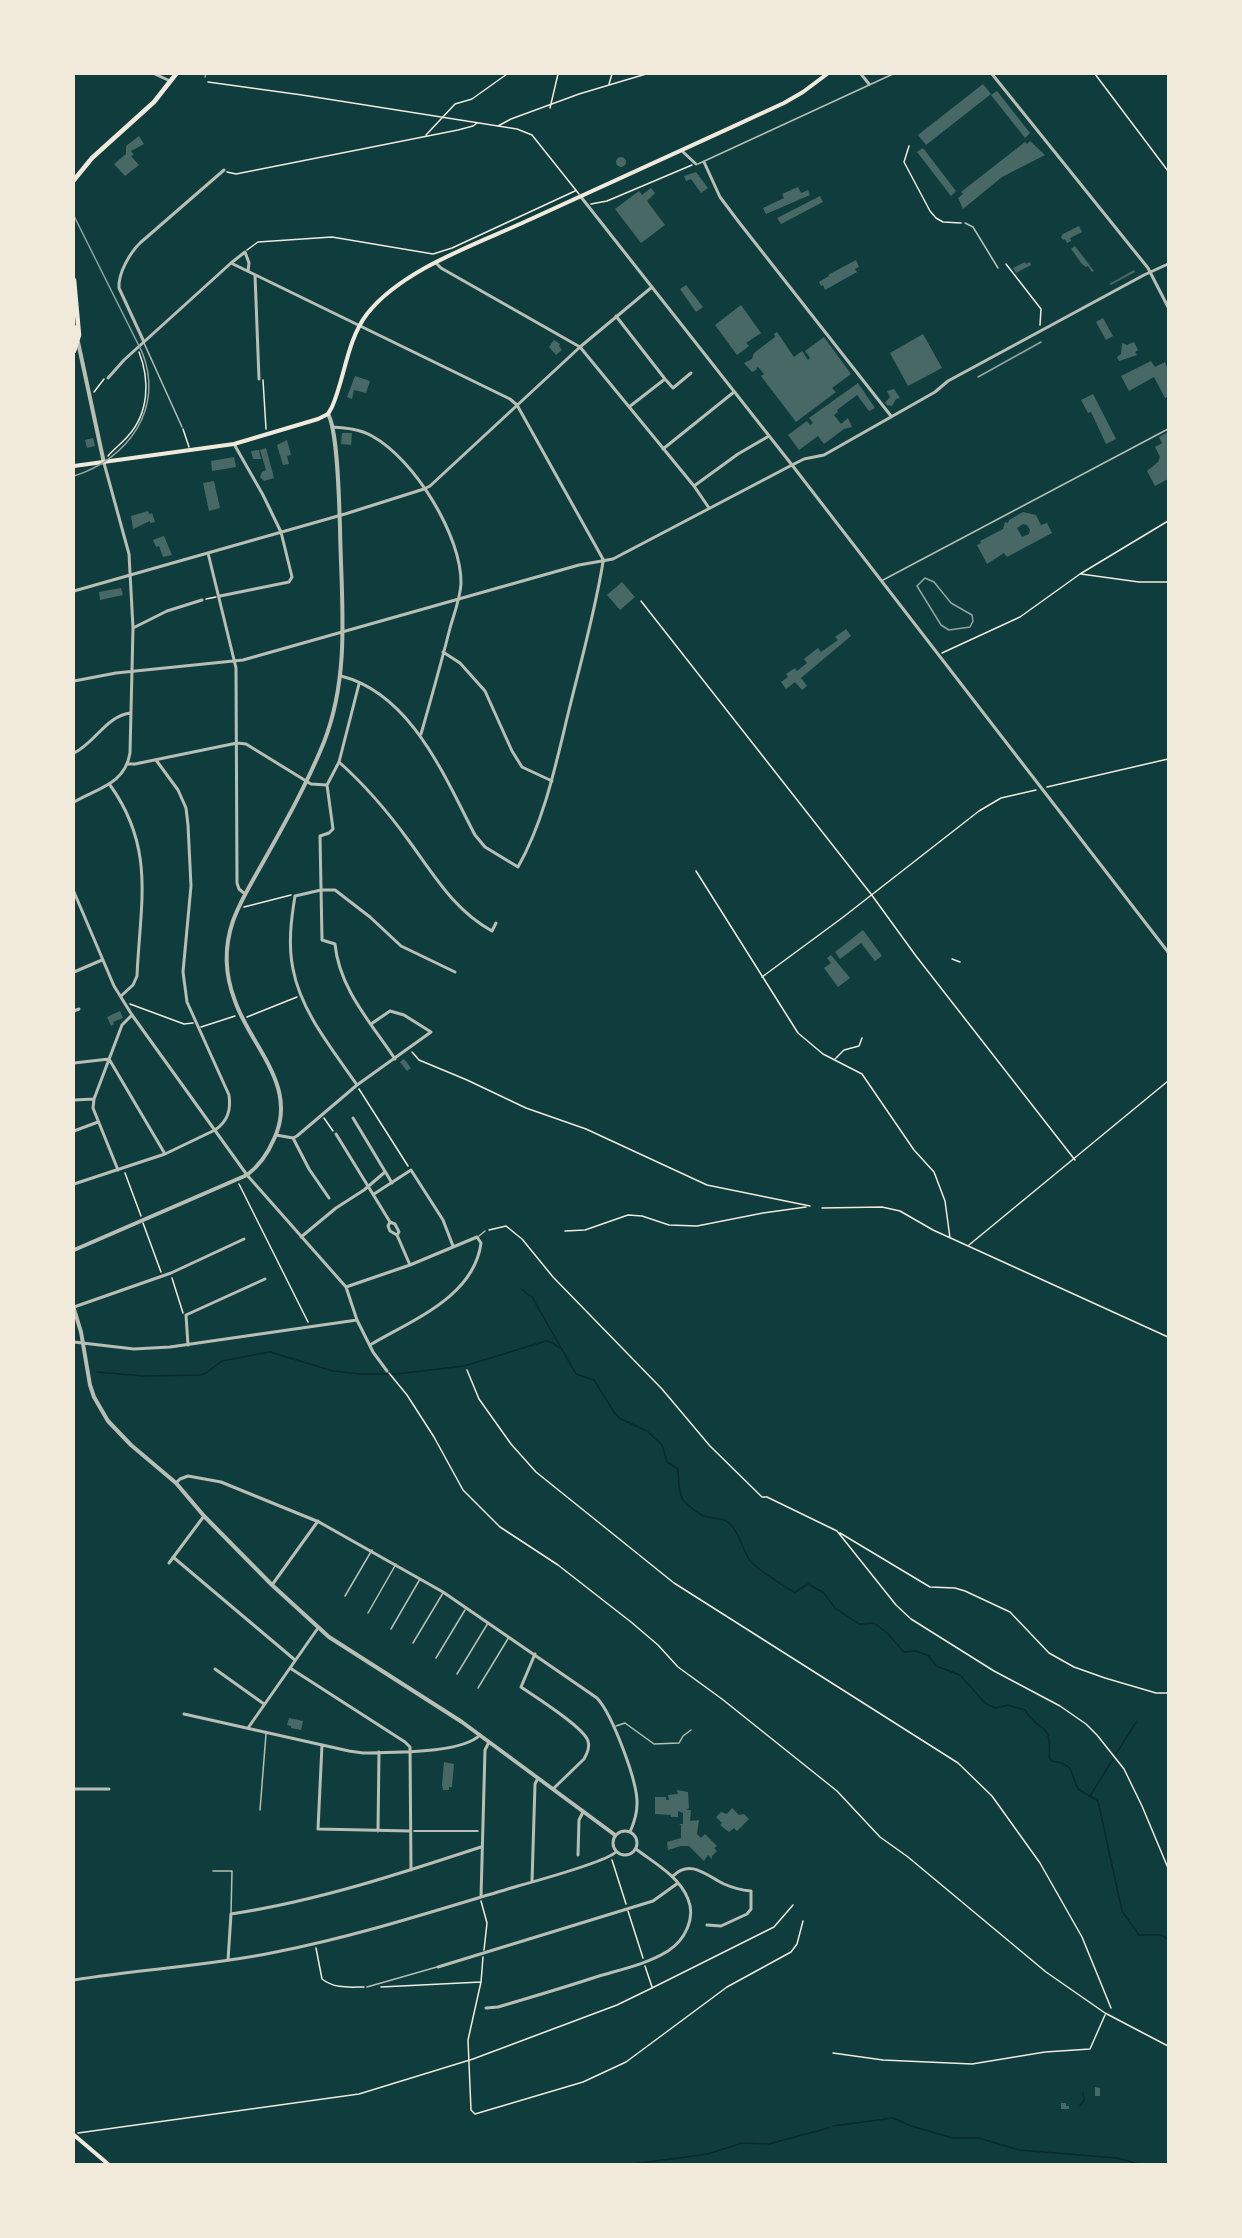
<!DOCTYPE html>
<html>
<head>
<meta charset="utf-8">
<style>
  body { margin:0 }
  #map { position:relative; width:1242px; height:2238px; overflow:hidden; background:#0f3d3e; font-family:"Work Sans",sans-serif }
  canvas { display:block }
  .frame { position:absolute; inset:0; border:75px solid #f1e9da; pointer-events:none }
</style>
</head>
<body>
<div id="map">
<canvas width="1242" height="2238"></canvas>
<div class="frame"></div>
</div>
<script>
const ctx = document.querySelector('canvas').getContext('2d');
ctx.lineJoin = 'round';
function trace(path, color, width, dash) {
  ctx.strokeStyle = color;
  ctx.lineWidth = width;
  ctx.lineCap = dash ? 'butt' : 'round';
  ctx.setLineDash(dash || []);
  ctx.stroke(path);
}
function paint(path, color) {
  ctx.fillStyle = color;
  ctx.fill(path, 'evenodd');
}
const stream = new Path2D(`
  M521,1289l11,8 44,77 18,6 20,32 5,6 28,13 15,14 5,17 11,7c1,10 0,25 6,32 6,6 15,14 23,16 9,2 15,0 22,6 12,10 13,30 24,41 4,4 37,27 42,28l13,-8 16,9 11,15 24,16 15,-1 13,10 17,19 12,-1 13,5 7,10 24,9 25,28 10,5 13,-3 17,5c15,24 27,11 24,47l3,4 10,2 8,5 8,21 20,12 24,110 17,24h22l7,4
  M97,1372l46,4 57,-1 6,-2 16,-12 48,-9 63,19 27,3h36l68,-8 82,-25 7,2 6,5
  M1116,1754l20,-32
  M1090,1796l23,-37
  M1080,2106l4,-6 -1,-7
  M833,2126l60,-8 18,8 42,12h26l40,12 98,8 22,6
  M633,2164l75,-10 34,-11 27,1 59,-16`);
const building = new Path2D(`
  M983,84l8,10 -65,51 -8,-10z
  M997,91l33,42 -5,5 -34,-43z
  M139,136l5,8 -13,7 3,4 -3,1 8,9 -14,11 -11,-12 12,-10v-8z
  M1030,141l15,14 -43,22 -39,32 -5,-11 5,-4 -2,-2 64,-50 2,2z
  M923,148l33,43 -5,5 -34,-44z
  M616 162a5 5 0 1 1 10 0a5 5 0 1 1-10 0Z
  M696,172l12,16 -7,5 -10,-14 -5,2 -2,-5z
  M798,187l3,6 7,-3 2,5 -44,19 -3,-6 21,-10 -2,-4z
  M651,188l4,5 -8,8 18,24 -24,18 -26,-34 24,-18 3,4z
  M820,196l3,6 -42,22 -4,-6z
  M1079,226l3,6 -12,6 1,3 -4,2 -2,-4 -2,1 -2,-3 2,-3z
  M1075,246l19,25 -2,1 -4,-6 -2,1 -4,-3 -11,-15z
  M856,260l3,7 -4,2 2,3 -32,18 -2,-5 -2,1 -2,-4 10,-6 -1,-1z
  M1025,262l1,2 4,-2 1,3 -15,8 -3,-5z
  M1134,270l1,2 -24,13 -2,-1z
  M686,285l17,22 -7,5 -16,-23z
  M741,305l20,28 -15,10 3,3 -12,9 -22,-30z
  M1103,318l10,18 -7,4 -10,-18z
  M777,332l17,25 8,-6 6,9 2,-2 -5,-7 19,-14 27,37 -19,14 4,4 -40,30 -35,-46 3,-2 -5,-6 -2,-1 -1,3 -4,2 -8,-9 8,-4 2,-6 21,-16 -1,-3z
  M923,334l19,34 -34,18 -18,-33z
  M554,340l6,4 -1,2 3,4 -6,5 -7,-8z
  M1134,342l4,8 -3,2 2,3 -18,6 -2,-4 4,-3 1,-11 5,2z
  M1151,361l4,6 10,-5 3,8v8l-1,1 1,18 -3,1 -11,-21 -25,14 -8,-15z
  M355,376l15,5 -4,12 -12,-3 -2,9 -5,-2z
  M858,383l17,25 -6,3 -12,-16 -20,15 1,2 -4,3 7,9 7,-6 4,9 -8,2 -20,15 -6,-8 -19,14 -11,-15 19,-14 3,4 3,-2 -4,-5z
  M894,389l6,9 -4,1 -4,7 -5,-1 -2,-2 5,-6 -3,-6z
  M1093,394l23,45 -10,5 -15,-32 -3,1 -7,-13z
  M1168,432v47l-13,7 -8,-15 11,-9 2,-5 -5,-10 7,-4 -3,-6z
  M342,433h10l-1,12 -10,-1z
  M93,438l2,8 -8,2 -2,-8z
  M287,440l4,15 -4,1 2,8 -6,1 -6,-20z
  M266,448l8,30 -10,3 -4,-4 2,-5 4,-2 -6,-20z
  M259,450l2,9h-8l-2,-8z
  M234,457l2,10 -24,4 -1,-10z
  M214,481l6,27 -11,3 -6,-28z
  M148,511l1,3 3,-1 3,9 -5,1v-2l-17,8 -2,-13z
  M1023,512l13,3 5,10 6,-2 5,10 -45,24 -3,-4 -17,11 -10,-19 4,-2 -1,-2 23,-12 2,-7 3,1 1,-3zM1023,524l4,1 3,5 -1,4 -7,3 -5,-9z
  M164,536l8,19 -9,2 -4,-11 -3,1 -3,-7z
  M622,582l13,15 -15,13 -13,-15z
  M121,588l2,7 -23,5 -1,-8z
  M846,629l5,7 -50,42 6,8 -5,4 -7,-8 -9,7 -5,-7 7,-5 -2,-3 9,-6 2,3 10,-8 -3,-4 14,-11 3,4 17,-12 -3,-3z
  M863,930l19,26 -7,5 -14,-18 -21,16 -5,-7z
  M831,955l19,23 -12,9 -14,-19 7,-5 -4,-5z
  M120,1011l3,7 -10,4 1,2 -3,2 -4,-9z
  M404,1059l7,9 -4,3 -7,-9z
  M289,1718l14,3 -2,9 -10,-2v-2l-4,-1z
  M444,1762l10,2 -2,23h-3v3h-6l-1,-5z
  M677,1790l11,2 1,16 -3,2h5l-1,11 9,-1 -2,14 4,4 4,-4 12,12 -3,2 3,3 -5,5v3l-4,-4 -4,6 -15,-15h-8l-13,4 -1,-8 14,-4v-13l-2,-1h4v-11l-5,-2v6h-7v-2l-16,-1v-17h11v3h3l-1,-5 10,-1z
  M732,1808l7,7 5,-1 5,5 -12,12 -3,-3 -5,4 -9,-7 2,-2 -6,-6 5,-5 6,2z
  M1095,2087l5,1v8h-5z
  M1061,2103h5v3h3v3h-8z`);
const path = new Path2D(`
  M1095,74l73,97
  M208,82l94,13 215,34 15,6 47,59
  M609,84l3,-10
  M550,108l8,-34
  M498,126l13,-7 68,-25 67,-20
  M426,135l29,-31 17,-5 35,-25
  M909,146l-5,16 26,49 6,7 7,4 18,1
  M227,172l9,2 222,-44 15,-4 4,-3
  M591,204l16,-3 85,-36
  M247,250l11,-8 74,-5 101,17 19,-6 123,-57
  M1006,264l35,45 -1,16
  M263,380l3,49
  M94,392l10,-13
  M183,429l6,18
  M108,456c6,-7 14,-13 20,-20 21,-23 22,-56 11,-84
  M1081,574l58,8h29
  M206,599l10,-2
  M641,601l230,293 45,62 159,204
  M942,653l78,-36 60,-43 88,-53
  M1047,787l121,-28
  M696,871l102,162 25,21 39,20 52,76 20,22 11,29 5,37
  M244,907l47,-12
  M952,959l8,3
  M762,977l80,-59 137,-107 22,-13 35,-8
  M130,1004l54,20 9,-1
  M247,1017l50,-20
  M201,1027l34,-11
  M412,1052l7,8 48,20 59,28 60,21 121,56 103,21
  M835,1059l9,-9 15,-4 3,-8
  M359,1089l49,77
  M324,1118l9,13
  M125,1173l16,43
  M239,1184l69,138
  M822,1208l60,-1 18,4 33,19 235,107
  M143,1223l18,49
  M489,1230l17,-4 16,13 31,38 109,112 48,57 52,51h5l70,34 59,74 15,14 83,52 66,35 26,18 11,11 27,34 18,37 26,62
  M565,1231l20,-1 43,-15 14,1 27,9 28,1 66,-13 43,-6
  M969,1245l199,-164
  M172,1278l11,35
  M467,1370l12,29 32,45 25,28 138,111 284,180 34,33 48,67 42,74 29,71
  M389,1373l18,22 27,42 29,53 37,37 58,38 73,57 27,23 20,22 44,32 115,92 43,46 28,20 138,115 59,41 63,33
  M840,1533l90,54 25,1 10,3 45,21 39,41 25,14 31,11 51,15h12
  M414,1831h64
  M612,1860l14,44
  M481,1901l6,22 -3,27
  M628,1911l15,47
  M316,1948l6,31c13,10 27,8 42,8
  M483,1957l-2,25 -13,58 3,70 4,4 108,-32 43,-20 101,-75 64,-35 6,-8 6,-23
  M645,1966l7,21
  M381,1987l100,-5
  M833,2053l50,7 89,4 73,-12 45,-3 15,-34
  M78,2133l281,-39 114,-35 144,-54 35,-17 122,-61 19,-22`);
const service = new Path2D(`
  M698,164l195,-90
  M965,223l8,4 25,41
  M144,343l38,84
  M883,580l285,-151
  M479,1236l6,-5
  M345,1596l27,-46
  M368,1613l28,-49
  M391,1629l29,-50
  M413,1643l30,-50
  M436,1658l29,-48
  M457,1674l31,-51
  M478,1688l31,-51
  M616,1726l9,-3 29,21 25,-1 4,-7 8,-6
  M260,1810l6,-76
  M213,1871h19l-1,43
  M367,1987l70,-20`);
const minor = new Path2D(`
  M155,74l15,7
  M861,74l8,10
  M992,74l156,194 20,39
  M682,151l14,13
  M704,162l16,35 18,24 153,195
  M581,197l211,268 376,487
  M231,263l279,136 7,6 87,156
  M436,263l5,5 139,79 114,139 15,22
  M255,275l4,104
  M616,316l49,63
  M144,342l-25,-54c-1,-15 11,-35 21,-45l84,-73
  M108,378l16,-18 107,-97 14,-11 4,11 -1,8
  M629,407l36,-28 8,9 18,-15
  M332,427c14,1 28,2 40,9 42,23 90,100 89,148 -1,15 -7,30 -11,44 -9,36 -19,71 -29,106
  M663,449l71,-57
  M694,486l44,-32 31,-18
  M208,553l28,115 1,215 2,6 6,5
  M74,591l271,-77 79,-25 6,-3 150,-139 72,-60
  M220,596l69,-14 3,-5 -11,-45 -18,-37 -29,-51
  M133,628l34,-17 35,-11
  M443,652l17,11 25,28 27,60 10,16 30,14
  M341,676c71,18 104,102 134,159l10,12 33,20c27,-48 38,-104 51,-157 12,-49 26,-98 34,-148
  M74,681l42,-8 127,-13 336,-95 34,-6 179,-94 12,-6 20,-4 111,-63 13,-11 196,-106 24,-11
  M74,753c20,-9 33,-38 57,-40
  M339,762c27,24 49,50 70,79 25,34 45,69 83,90l4,-8
  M128,764h7l102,-21 9,1 65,40 16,1
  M110,785c46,64 30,119 27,191l-4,9 -12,11
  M327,785l6,44 -4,4 -9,3 2,104 13,4c4,44 36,79 60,115
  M327,785l12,-23 20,-78
  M74,802c24,-14 51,-18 56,-49l3,-125 -4,-74 -25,-91
  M74,892l40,94 18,29 115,160 99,112 11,33 16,32 14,19
  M74,972l28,-12
  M74,1011l5,-2
  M74,1063l35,-4 56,95
  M357,1085c-24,-35 -56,-73 -64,-116 -5,-24 -2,-49 2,-73l26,-6h14l35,27 31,29 54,26
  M74,1100l20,-1
  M353,1118l39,65
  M74,1131l24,-9
  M336,1134l54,88 5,2 4,8 -2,3 13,30
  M276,1135l17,3 4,-2 60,-51 74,-53 -27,-17 -14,-4 -19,13
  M293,1138l16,31 20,29
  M118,1170l-25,-62 1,-9 28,-74 10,-10
  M74,1184l91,-30 50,-24c13,-9 16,-20 14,-35l-42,-93 -4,-30 8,-86 -3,-61 -2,-17 -8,-18 -22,-30
  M374,1194l37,-24 32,50 10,26
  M390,1222l-2,4 2,5 7,4
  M301,1237l35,-29 28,-18 21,-18
  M346,1287l64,-22 67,-28 4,6c-7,54 -69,77 -111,102
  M74,1307l97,-34 73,-34
  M74,1342l60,7 36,-2 187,-27
  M188,1345l-2,-30 79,-36
  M176,1483l4,-4 8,-3 33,6 98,40 124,70 154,106c15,16 41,84 40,106 0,10 -3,19 -7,28
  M173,1557l122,103
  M169,1563l35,-47
  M272,1585l46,-64
  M535,1654l-14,33c13,9 63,40 67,54 2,6 -1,13 -4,18l-31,30
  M290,1668l115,74 5,5 1,123
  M215,1669l49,35
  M184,1714l165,37 14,2c28,-1 98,1 117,-18
  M248,1728l70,-100
  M322,1745l-4,84 92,2
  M74,1789h35
  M613 1843a12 12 0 1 1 24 0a12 12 0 1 1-24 0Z
  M378,1831l1,-79
  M578,1855l1,-35 4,-8
  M673,1876c17,-17 33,-1 51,8 9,4 17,6 27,7v18l-4,5 -26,12 -14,-1
  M532,1882l3,-98 3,-6
  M481,1897l4,-147 4,-8
  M228,1960l3,-46c86,-13 168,-40 250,-67
  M438,1967l215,-66 25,-18
  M74,1980c67,-11 136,-14 202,-28 82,-16 161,-42 242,-66 18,-5 87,-24 98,-34
  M486,2008l12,-1c34,-10 68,-20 101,-31 24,-7 48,-12 69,-25 17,-11 28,-33 20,-52 -9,-23 -34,-36 -52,-50`);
const tertiary = new Path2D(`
  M78,342l26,121
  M74,1250l173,-75c12,-9 21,-22 27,-36 25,-53 -23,-92 -39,-138 -10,-26 -11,-54 -2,-80 7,-20 19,-39 29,-57 22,-39 45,-80 62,-122 27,-69 17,-143 16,-215 -1,-24 -2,-96 -12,-113
  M74,1309l7,23 9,53 4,12 14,24 23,24 45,38 28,33 68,69 57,52 133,85 153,113`);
const secondary = new Path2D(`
  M74,466l160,-22 84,-25 10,-5 4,-7c13,-30 15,-67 35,-93 36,-46 113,-71 164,-95 85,-39 169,-77 253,-116l19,-11 24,-18
  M74,2135l34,29`);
const primary = new Path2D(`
  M74,180l18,-22 62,-56 22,-28
  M74,280l5,55 -5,16
  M74,327l3,12`);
const tram = new Path2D(`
  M205,77l1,-3
  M74,216l68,136c23,56 -14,107 -68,124
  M978,377l63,-35
  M925,578l9,4 17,21 21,12 1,6 -3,6 -21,3 -8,-5 -24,-39z`);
trace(stream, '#0a2a2b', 1.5);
paint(building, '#486865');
trace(path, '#f1e9da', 1.5);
trace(service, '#b8beb3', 1.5);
trace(minor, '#b8beb3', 3);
trace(tertiary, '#b8beb3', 4);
trace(secondary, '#f1e9da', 4);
trace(primary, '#f1e9da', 4.5);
trace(tram, '#97a49c', 1.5);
</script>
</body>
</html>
